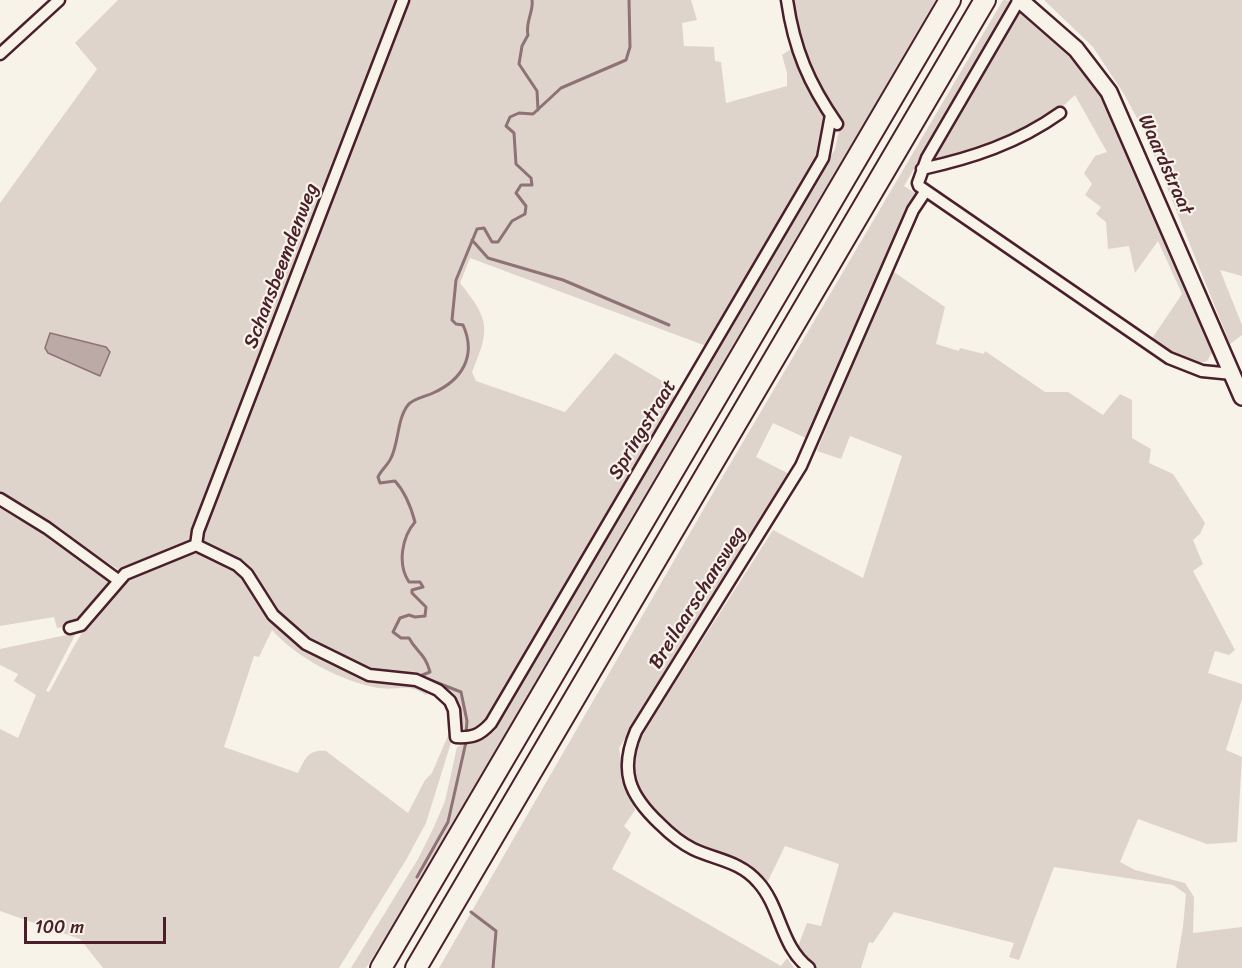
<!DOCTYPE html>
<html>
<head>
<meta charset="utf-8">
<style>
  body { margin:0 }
  #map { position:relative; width:1242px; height:968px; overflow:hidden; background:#f7f3e8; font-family:Sriracha,sans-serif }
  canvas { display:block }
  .scale { position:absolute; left:24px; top:917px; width:142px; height:27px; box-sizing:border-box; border:3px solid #4a1f2b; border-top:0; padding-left:8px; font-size:18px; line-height:21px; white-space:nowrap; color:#4a1f2b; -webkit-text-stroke:4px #f7f3e8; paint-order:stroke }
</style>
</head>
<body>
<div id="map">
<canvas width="1242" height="968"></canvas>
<div class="scale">100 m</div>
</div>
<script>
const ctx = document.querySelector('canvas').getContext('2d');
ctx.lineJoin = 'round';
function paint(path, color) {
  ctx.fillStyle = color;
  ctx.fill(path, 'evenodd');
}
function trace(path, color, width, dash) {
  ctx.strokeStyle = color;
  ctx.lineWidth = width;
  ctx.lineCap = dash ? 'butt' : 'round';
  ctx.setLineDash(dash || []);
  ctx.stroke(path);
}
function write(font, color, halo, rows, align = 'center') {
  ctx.font = font + ' Sriracha,sans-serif';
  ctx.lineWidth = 4.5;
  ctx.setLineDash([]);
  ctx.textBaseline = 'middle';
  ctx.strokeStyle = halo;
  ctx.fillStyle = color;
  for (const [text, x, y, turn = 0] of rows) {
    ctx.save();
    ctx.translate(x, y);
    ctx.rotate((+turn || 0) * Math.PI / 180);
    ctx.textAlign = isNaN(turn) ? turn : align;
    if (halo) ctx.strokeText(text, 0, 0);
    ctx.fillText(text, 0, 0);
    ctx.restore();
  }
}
const green = new Path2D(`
  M118,0h278l-2,6 10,3 4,-9h283l6,20 -15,3 2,23 30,1 1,14 6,1 5,41 61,-17v-13l-5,-18 9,-6 12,31 23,40 -7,36 -110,191 -239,-89 -10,25c30,37 30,46 12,89l4,9 89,31 50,-59 49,29 14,19 -194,324 -13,8 -6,-2 -33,-47 -6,11c-20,-13 -26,-4 -48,-7 -37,-7 -81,-30 -106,-58l-13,27 -5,-1 -30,91 74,26c7,-14 10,-24 28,-22l82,62 17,-33 7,-7 18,-42 4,2 -28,90 -20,37 -67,108h-236l-23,-29 -80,-28v-182l18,9 18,-43 -22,-14 4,-7 -18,-9v-16l76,-16 -30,58 3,1c21,-36 45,-93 83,-115 20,-11 43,-18 65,-24l-3,-10 -75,27 -119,-77v-290l97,-134 -22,-26z
  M792,0h144l-519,887 -51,81h-15l67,-109 15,-30 12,-28 12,-54 29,-12 123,-199 226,-387 6,-28c-25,-44 -41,-70 -49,-121z
  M1003,0l11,1 -110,185 11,7 -2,12 -103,235 -37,-17 -17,34 37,19 -174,272 4,26 12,36 -11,16 7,7 -19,36 169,97 6,-8 7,10h-355l274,-475z
  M1044,0h198v276l-22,-6 22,55v10l-12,9 -85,-211 -21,-39 -31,-47z
  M1022,10l61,55 22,32 106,247 1,9 -5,8c-20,7 -40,-11 -56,-21l31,-46 -24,-53 -23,32 -6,-27 -21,3 -2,-27 -10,-8 5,-7 -16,-12 7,-11 -8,-11 11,-17 12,-4 -32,-57 -15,14 -57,35 -74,19z
  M891,270l54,37 -9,37 23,7 1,-3 24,6 1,-3 60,41h23l35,23 17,-21 12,6v38l19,11 -2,14 24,11 32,49 -5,11 -7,6 10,24 -10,7 42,79 -6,5 -14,-4 -7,22 34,11v15l-16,51 16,7 -5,85 -30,2 -69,-25 -18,43 15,8 50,13 9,14 -1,36 49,-6v41h-66l7,-41 3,-33 -13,-9 -119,-18 -35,93 -10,-3 5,-14 -120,-31 -21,31 -4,-1 -8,26h-45l-19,-19 10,-26 14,3 18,-62 -54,-18 -19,39c-41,-23 -120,-58 -133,-107 -3,-12 1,-25 4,-36l136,-212 90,48 39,-122 -52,-20 -9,23 -24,-8z
  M0,505l34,20 79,55 -35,44 -21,4 -3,-11 -54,9z`);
const water = new Path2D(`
  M50,333l56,14 4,5 -10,24 -52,-23 -3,-5z`);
const stream = new Path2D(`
  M532,0c2,11 -7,22 -4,35l-6,11 -3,18 18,27 1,19
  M472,240l16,18 75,22 106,45
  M466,734l1,-13 -6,-29 -41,-16 10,-4c-5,-19 -13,-19 -21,-34h-8l-8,-6 7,-14 9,-3 6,2 10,-1 1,-9 -14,-14v-3l11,-3 -3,-5h-11c-12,-18 -7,-45 6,-60 -4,-15 -10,-30 -20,-41l-15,2 -2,-6c3,-7 10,-12 13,-19 8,-16 6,-39 17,-53 6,-7 17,-8 25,-12 29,-13 44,-37 30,-68l-7,-1 -4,-4 4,-40 21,-51 7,-1 8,14h6l14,-21 13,-7 1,-8 -10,-13 5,-8h11l-1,-7 -15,-14 -2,-31 -8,-7 4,-9 9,-4 14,1 28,-26 65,-28 4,-13 -1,-47
  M417,877l31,-55 18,-80
  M471,912l25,19 -3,37`);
const street = new Path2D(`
  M787,0c7,49 22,84 50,124
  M1019,0l-92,158 -9,25 1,3 250,172 33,13 30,3
  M0,54l59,-54
  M922,169c50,-11 96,-26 138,-56
  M0,499l47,29 71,52
  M196,545l41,20 10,9 26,41 33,29 63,31 47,5 22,10 12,11 4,9 2,27c17,1 24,-2 35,-14l332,-565 8,-43
  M196,545l2,-14 205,-531
  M70,628l11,-3 44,-51 71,-29
  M809,968c-29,-22 -28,-61 -51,-86 -18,-21 -42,-22 -65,-33 -12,-6 -23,-15 -33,-25 -31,-29 -41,-53 -24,-93l165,-265 112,-256 12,-18`);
const secondary = new Path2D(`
  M1020,0l56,49 33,43 133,305`);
const highway = new Path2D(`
  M381,968l569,-968
  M416,968l569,-968`);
const streetNames = [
  ["Waardstraat",1165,165,66],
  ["Schansbeemdenweg",282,266,-69],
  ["Springstraat",643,430,-59],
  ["Breilaarschansweg",698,598,-58]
];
paint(green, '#ded4cc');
paint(water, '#bcaaa7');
trace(water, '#8e7275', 1.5);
trace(stream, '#8e7275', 3);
trace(street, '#4a1f2b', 15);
trace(secondary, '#4a1f2b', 20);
trace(highway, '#4a1f2b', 24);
trace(street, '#f7f3e8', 10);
trace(secondary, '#f7f3e8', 15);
trace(highway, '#f7f3e8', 20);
write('20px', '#4a1f2b', '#f7f3e8', streetNames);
</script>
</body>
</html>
